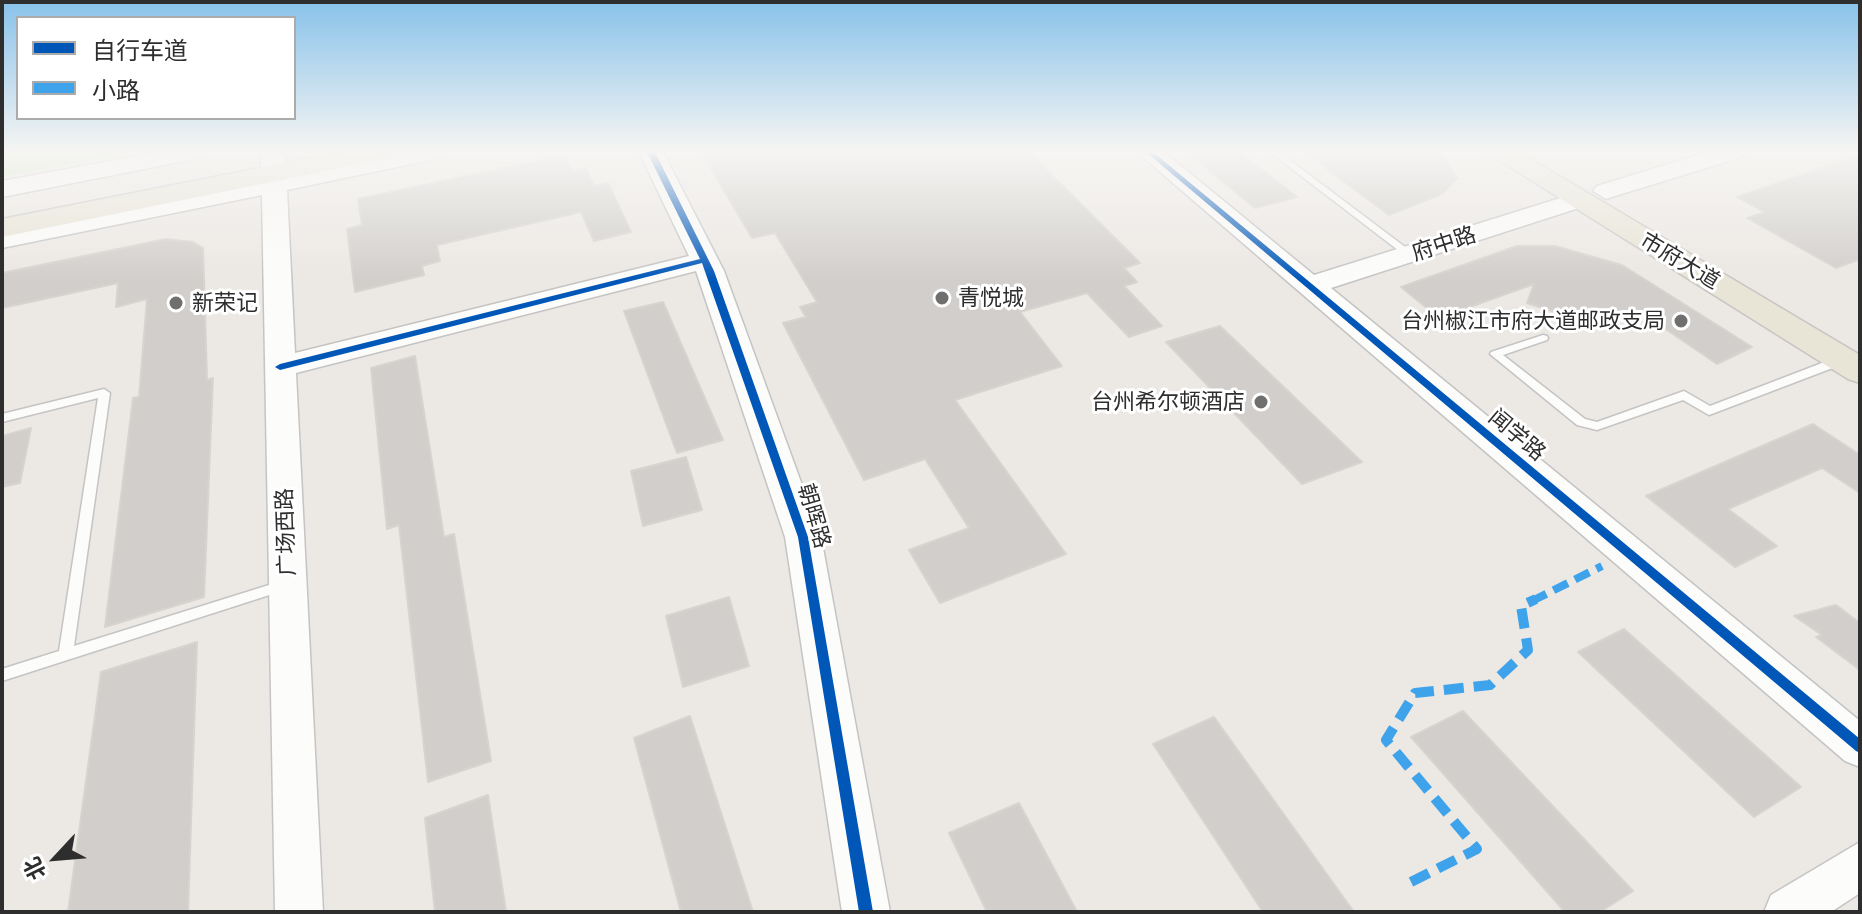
<!DOCTYPE html>
<html>
<head>
<meta charset="utf-8">
<style>
  body { margin:0 }
  #map { position:relative; width:1862px; height:914px; overflow:hidden; background:#ece8e4; font-family:"Golos Text","Noto Sans SC",sans-serif }
  canvas { display:block }
  .frame { position:absolute; inset:0; border:4px solid #2e2e2e; pointer-events:none }
  .legend { position:absolute; left:16px; top:16px; width:280px; height:104px; box-sizing:border-box; background:#fff; border:2px solid #ababab; margin:0; padding:10px 14px; list-style:none; font-size:24px; color:#2e2e2e }
  .legend li { display:flex; align-items:center; gap:16px; height:40px }
  .legend b { width:40px; border:2px solid #ababab }
  .north { position:absolute; left:16px; top:818px; width:80px; height:80px; -webkit-text-stroke:6px #fff; paint-order:stroke; rotate:244deg; font-size:22px; font-weight:700; line-height:32px; text-align:center; color:#2e2e2e }
  .north::after { content:''; display:block; margin:auto; width:28px; height:36px; background:#2e2e2e; clip-path:polygon(50% 0,100% 100%,50% 72%,0 100%) }
</style>
</head>
<body>
<div id="map">
<canvas width="1862" height="914"></canvas>
<div class="frame"></div>
<ul class="legend">
<li><b style="height:10px;background:#0057b8"></b>自行车道</li>
<li><b style="height:10px;background:#3ea3eb"></b>小路</li>
</ul>
<div class="north">北</div>
</div>
<script>
const ctx = document.querySelector('canvas').getContext('2d');
ctx.lineJoin = 'round';
function paint(path, color) {
  ctx.fillStyle = color;
  ctx.fill(path, 'evenodd');
}
function trace(path, color, width, dash) {
  ctx.strokeStyle = color;
  ctx.lineWidth = width;
  ctx.lineCap = dash ? 'butt' : 'round';
  ctx.setLineDash(dash || []);
  ctx.stroke(path);
}
function write(font, color, halo, rows, align = 'center') {
  ctx.font = font + ' "Golos Text","Noto Sans SC",sans-serif';
  ctx.lineWidth = 6;
  ctx.setLineDash([]);
  ctx.textBaseline = 'middle';
  ctx.strokeStyle = halo;
  ctx.fillStyle = color;
  for (const [text, x, y, turn = 0] of rows) {
    ctx.save();
    ctx.translate(x, y);
    ctx.rotate((+turn || 0) * Math.PI / 180);
    ctx.textAlign = isNaN(turn) ? turn : align;
    if (halo) ctx.strokeText(text, 0, 0);
    ctx.fillText(text, 0, 0);
    ctx.restore();
  }
}
const green = new Path2D(`
  M2,152h135l-135,25z`);
const building = new Path2D(`
  M717,152h312l111,111 -16,5 13,14 -13,4 38,40 -33,11 -42,-44 -67,19 42,54 -107,34 111,154 -126,49 -31,-53 60,-22 -44,-69 -61,21 -81,-157 23,-6 -6,-10 17,-5 -42,-69 -23,5 -49,-83z
  M1187,152h53l57,45 -42,11z
  M1304,152h131l10,6 12,20 -15,16 -53,21z
  M565,155l7,16 14,-3 8,18 14,-3 23,49 -37,9 -13,-29 -144,33 3,16 -18,5 2,9 -69,17 -8,-63 15,-4 -4,-26z
  M1860,155v104l-24,9 -89,-50 18,-6 -28,-15z
  M166,239l27,3 10,6 4,132 6,-2 -9,219 -99,30 28,-229 6,-1 8,-98 -31,8 2,-24 -116,25v-35z
  M1517,246h38l67,19 130,82 -35,17 -72,-49h-41l3,6 -33,-3 -47,-15 7,-19 -95,34 -38,-31z
  M663,302l60,138 -46,13 -53,-142z
  M1220,326l142,136 -60,22 -136,-142z
  M415,356l29,181 10,-3 37,227 -63,21 -29,-257 -12,4 -16,-161z
  M1813,424l47,31v38l-38,-25 -94,41 49,37 -42,21 -89,-71z
  M31,428l-11,55 -18,4v-51z
  M686,457l16,53 -59,16 -12,-55z
  M729,597l20,69 -66,21 -17,-71z
  M1836,605l24,18v47l-44,-33 6,-2 -28,-19z
  M1624,629l177,158 -47,30 -176,-165z
  M197,642l-9,270h-120l33,-240z
  M1463,711l170,180 -33,21h-35l-154,-175z
  M690,716l63,196h-72l-47,-174z
  M1214,717l140,195h-91l-110,-168z
  M488,795l18,117h-71l-10,-94z
  M1019,803l58,109h-90l-38,-79z`);
const lane = new Path2D(`
  M1270,152h9l134,101v4h-6z
  M1543,335l4,1 1,2 -1,2 -44,15 82,64 12,3 87,-31 26,15 125,-48 4,-1 5,4 -1,3 -134,51 -26,-15 -86,30 -20,-5 -87,-71 1,-2z
  M104,389l6,4 -36,253 211,-66 5,1 2,4 -2,4 -5,1 -283,91v-12l57,-18 39,-253 -96,24v-8z`);
const secondary = new Path2D(`
  M158,152h49l-12,7 -193,38v-16z
  M261,152h24l1,23 114,-23h47l-12,7 -148,31 8,163 394,-97 -50,-104h24l61,119 97,266 69,375h-48l-57,-375 -89,-266 -400,102 27,539h-48l-13,-717 -260,53v-16l259,-52z
  M1137,152h27l150,123 256,-80h18l4,5 -4,5 -257,83 529,433v46l-15,-6z
  M1708,152h37l-3,5 -127,39 -9,3 -13,-8 4,-5z
  M1860,842v51l-29,19h-67l7,-17z`);
const primary = new Path2D(`
  M340,152h53l-4,6 -10,2 -377,77v-18z
  M1486,152h33l341,203v28l-12,-4z`);
const quietFar1 = new Path2D(`
  M1532,601l70,-35`);
const quiet = new Path2D(`
  M1411,882l66,-33 -91,-109 29,-47 75,-8 38,-35 -7,-44 15,-7`);
const cycleway = new Path2D(`
  M647,152h8l59,119 94,266 65,375h-14l-61,-375 -96,-274 -422,107 -5,-3 5,-3 420,-105z
  M1146,152h7l707,587v14l-4,-2z`);
const markers = [
  [942,298,8,"#706f6e"],
  [176,303,8,"#706f6e"],
  [1681,321,8,"#706f6e"],
  [1261,402,8,"#706f6e"]
];
const streetNames = [
  ["府中路",1444,244,-18],
  ["市府大道",1680,261,31],
  ["闻学路",1517,435,40],
  ["朝晖路",814,516,74],
  ["广场西路",286,532,-92]
];
const poiNames = [
  ["青悦城",958,298],
  ["新荣记",192,303],
  ["台州椒江市府大道邮政支局",1665,321,"right"],
  ["台州希尔顿酒店",1245,402,"right"]
];
paint(green, '#cee6be');
paint(building, '#d1cecb');
trace(building, '#d7d4d0', 2);
trace(lane, '#c5c4c5', 3);
trace(secondary, '#c5c4c5', 3);
trace(primary, '#c6c5c4', 3);
paint(lane, '#fcfcfb');
paint(secondary, '#fcfcfb');
paint(primary, '#e8e4d6');
trace(quietFar1, '#3ea3eb', 8, [16, 8]);
trace(quiet, '#3ea3eb', 10, [20, 10]);
paint(cycleway, '#0057b8');
const sky = ctx.createLinearGradient(0, 0, 0, 280);
sky.addColorStop(0, '#88c2ea');
sky.addColorStop(0.54, '#f6f5f3');
sky.addColorStop(1, '#f6f5f300');
ctx.fillStyle = sky;
ctx.fillRect(0, 0, 1862, 280);
for (const [x, y, r, color] of markers) {
  const dot = new Path2D();
  dot.arc(x, y, r, 0, 2 * Math.PI);
  ctx.fillStyle = color;
  ctx.fill(dot);
  trace(dot, '#fff', 3);
}
write('22px', '#2e2e2e', '#fff', streetNames);
write('22px', '#2e2e2e', '#fff', poiNames, 'left');
</script>
</body>
</html>
